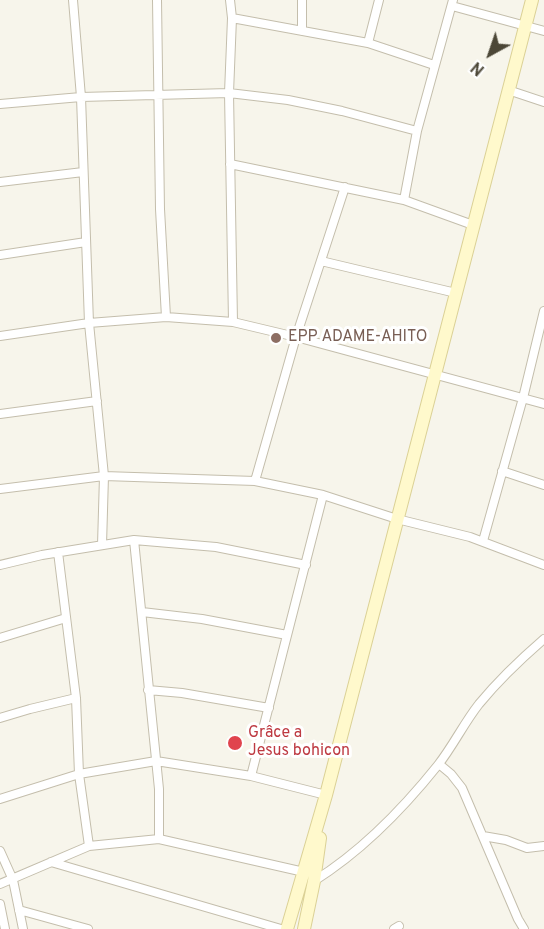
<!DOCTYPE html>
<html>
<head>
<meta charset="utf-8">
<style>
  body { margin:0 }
  #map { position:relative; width:544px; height:929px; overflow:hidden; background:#f7f5eb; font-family:Overpass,sans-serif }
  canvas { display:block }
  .north { position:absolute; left:460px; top:24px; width:60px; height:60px; -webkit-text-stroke:4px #fff; paint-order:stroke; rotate:220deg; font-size:16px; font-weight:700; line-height:24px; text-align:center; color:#4c4737 }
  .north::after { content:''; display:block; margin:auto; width:21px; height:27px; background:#4c4737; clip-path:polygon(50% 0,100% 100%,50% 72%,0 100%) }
</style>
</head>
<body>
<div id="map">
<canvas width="544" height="929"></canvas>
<div class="north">N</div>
</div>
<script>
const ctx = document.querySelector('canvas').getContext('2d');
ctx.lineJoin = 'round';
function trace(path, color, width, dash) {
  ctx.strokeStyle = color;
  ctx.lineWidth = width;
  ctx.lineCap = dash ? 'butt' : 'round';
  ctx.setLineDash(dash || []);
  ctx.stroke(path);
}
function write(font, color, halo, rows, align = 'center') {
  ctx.font = font + ' Overpass,sans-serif';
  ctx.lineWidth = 6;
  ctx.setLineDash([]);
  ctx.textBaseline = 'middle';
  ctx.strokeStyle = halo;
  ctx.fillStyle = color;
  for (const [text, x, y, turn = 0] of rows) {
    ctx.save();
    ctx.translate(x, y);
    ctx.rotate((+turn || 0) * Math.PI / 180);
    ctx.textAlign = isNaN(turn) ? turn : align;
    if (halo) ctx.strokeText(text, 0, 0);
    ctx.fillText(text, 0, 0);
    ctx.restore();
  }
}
const street = new Path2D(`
  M73,0l8,97 8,226 15,153 -2,69
  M157,0l3,209 6,108
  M230,0l2,18 -3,75 4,229
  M302,0v31
  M452,6l92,25
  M232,18l136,25 66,22
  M368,43l11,-43
  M508,90l36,12
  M0,104l81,-7 148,-4 59,7 54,11 75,20
  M230,164l174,36 69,25
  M0,182l83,-10
  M404,200l13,-69 36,-131
  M0,255l86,-13
  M321,261l135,32
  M0,336l89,-13 77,-6 67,5 63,15 248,67
  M0,414l97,-13
  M502,471l42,14
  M255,481l41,-144 49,-150
  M0,489l104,-13 151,5 68,14 74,24 73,18 74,28
  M134,540l25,249v50
  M483,541l40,-143 21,-87
  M58,552l18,146 3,76 10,72
  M0,565l42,-10 92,-15 82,7 90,18
  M142,612l60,7 85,16
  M0,638l66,-20
  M148,690l34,3 87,15
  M0,718l30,-9 46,-11
  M439,764l12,10 11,14 56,131 6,10
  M251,776l72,-281
  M0,799l79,-25 77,-13 95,15 75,19
  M483,836l23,4 21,8 17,-2
  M0,851l13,29 10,49
  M51,862l230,67
  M314,881c48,-30 88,-71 124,-116 15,-19 26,-42 41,-61 19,-23 43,-46 65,-65
  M0,884l89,-38 70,-7 145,33
  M0,904l5,25
  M19,910l69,19
  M394,929l5,-3`);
const secondary = new Path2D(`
  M287,929l39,-134 206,-795
  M304,929l10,-48 6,-43`);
const markers = [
  [276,338,6,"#8d6e63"],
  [235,743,8,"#e0444e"]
];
const educationNames = [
  ["EPP ADAME-AHITO",288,338]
];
const healthNames = [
  ["Grâce a",248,734],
  ["Jesus bohicon",248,752]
];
trace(street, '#c4beac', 10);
trace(secondary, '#dbd196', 14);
trace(street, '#fff', 8);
trace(secondary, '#fff9cc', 12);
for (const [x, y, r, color] of markers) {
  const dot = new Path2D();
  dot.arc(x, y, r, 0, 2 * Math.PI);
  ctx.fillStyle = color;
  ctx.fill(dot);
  trace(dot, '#fff', 2);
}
write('16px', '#785e54', '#fff', educationNames, 'left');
write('16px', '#be3a42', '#fff', healthNames, 'left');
</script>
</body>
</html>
